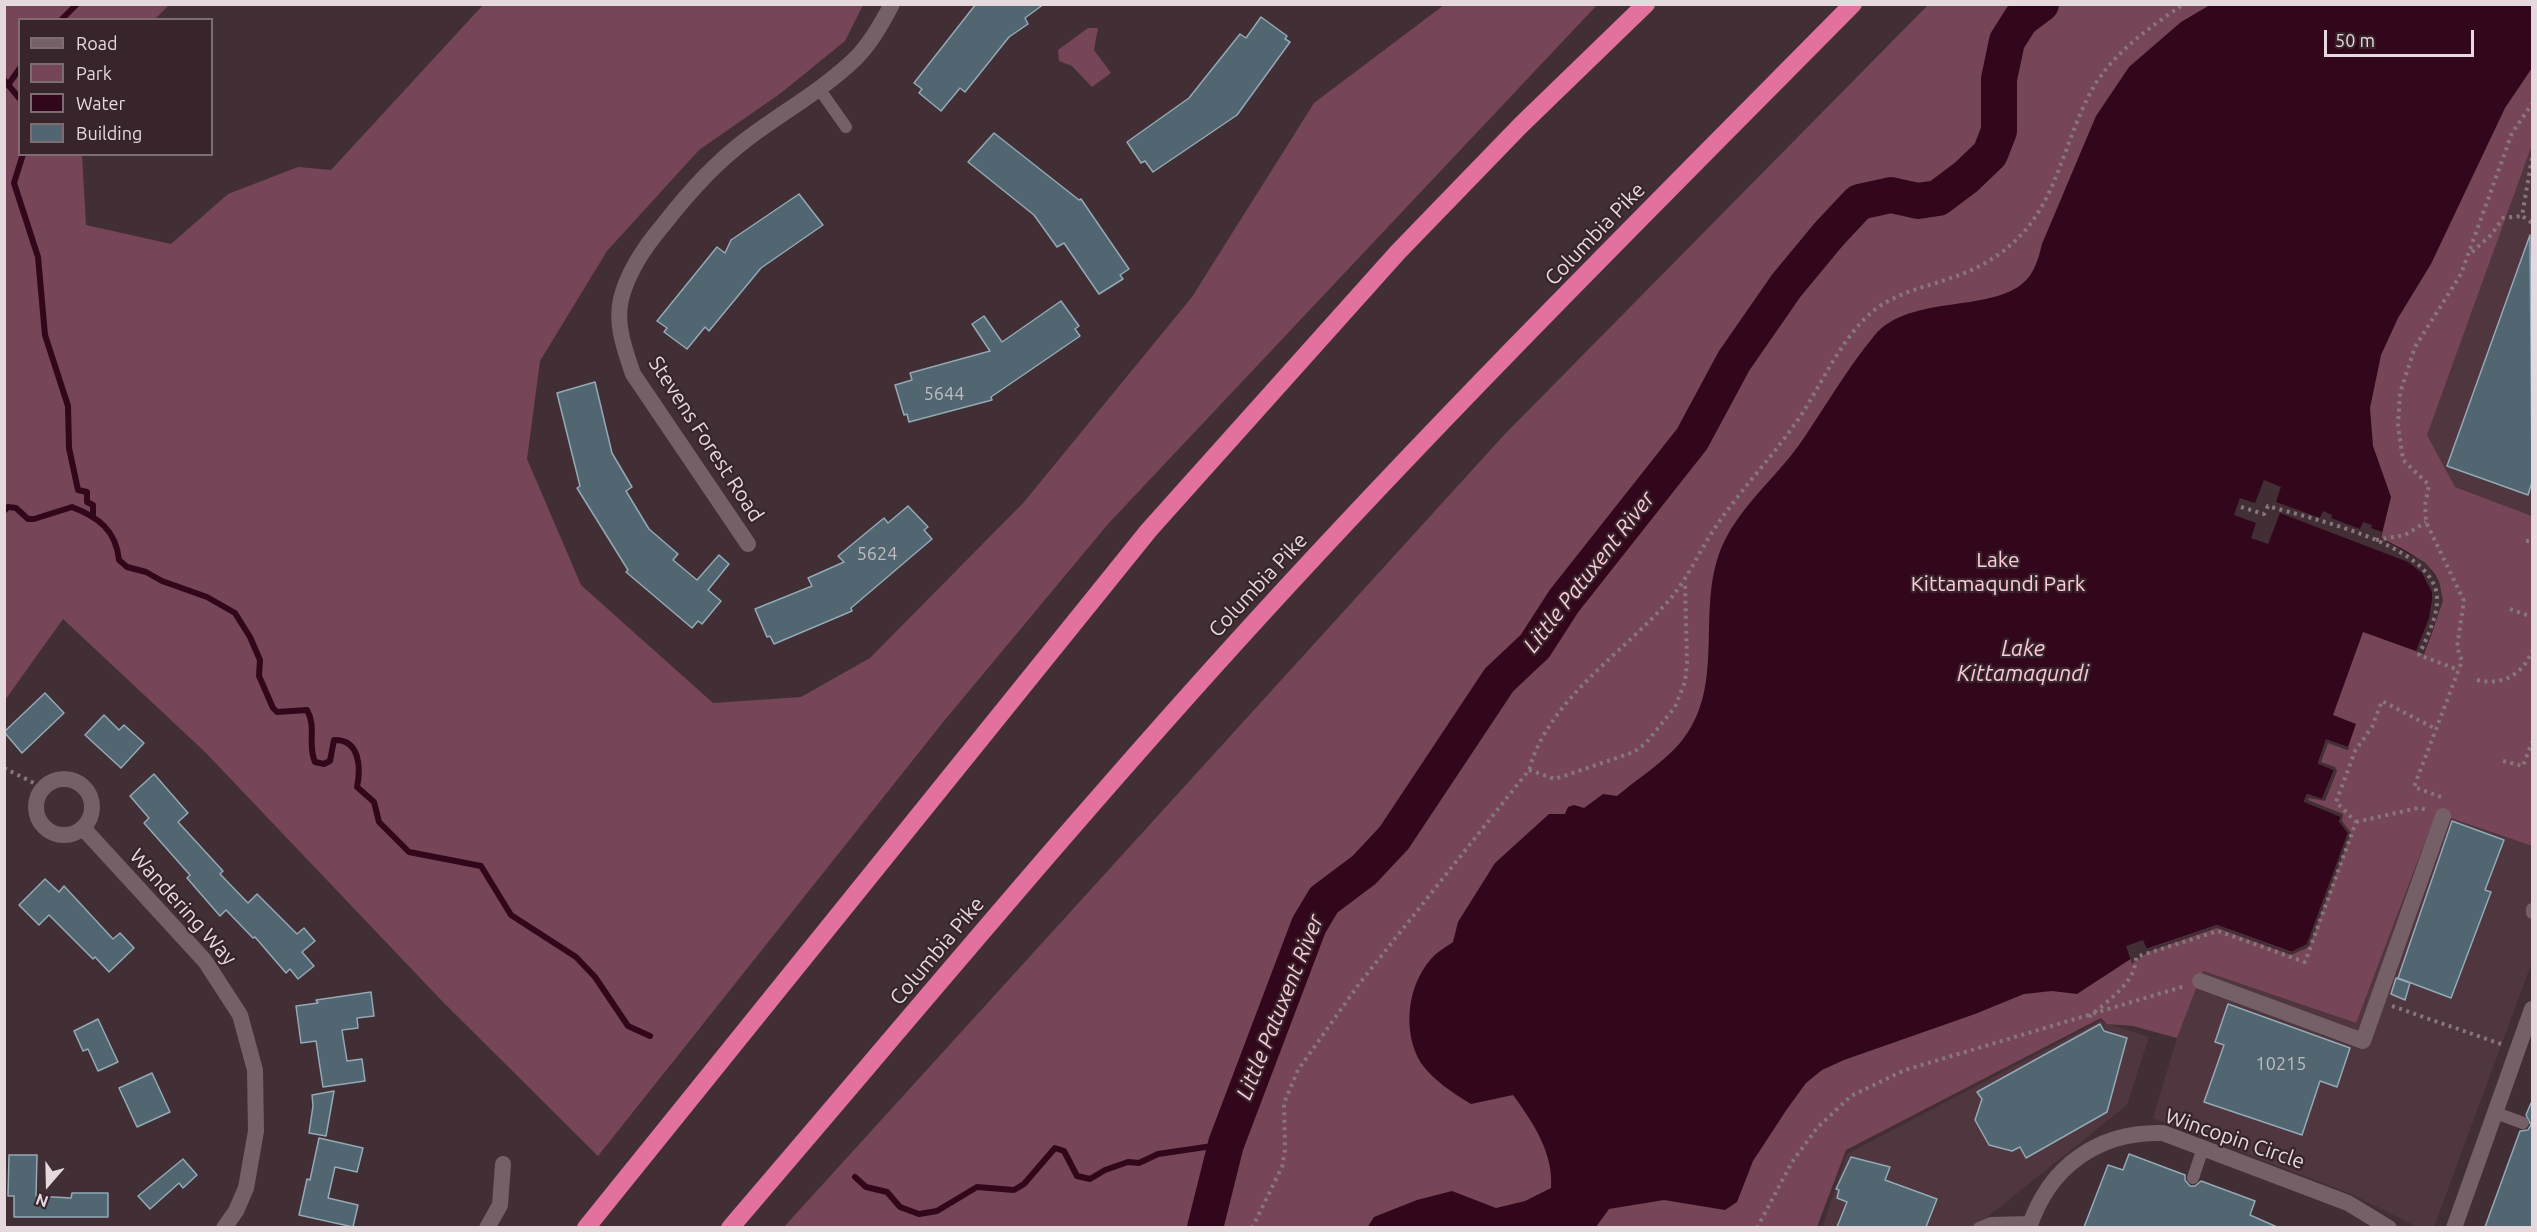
<!DOCTYPE html>
<html>
<head>
<meta charset="utf-8">
<style>
  body { margin:0 }
  #map { position:relative; width:2537px; height:1232px; overflow:hidden; background:#422f35; font-family:Ubuntu,sans-serif }
  canvas { display:block }
  .frame { position:absolute; inset:0; border:6px solid #e6d9dd; pointer-events:none }
  .legend { position:absolute; left:18px; top:18px; width:195px; height:138px; box-sizing:border-box; background:#37252b; border:2px solid #7d6d72; margin:0; padding:8px 10px; list-style:none; font-size:18px; color:#e6d9dd }
  .legend li { display:flex; align-items:center; gap:12px; height:30px }
  .legend b { width:30px; border:2px solid #7d6d72 }
  .north { position:absolute; left:18px; top:1154px; width:60px; height:60px; -webkit-text-stroke:4px #37252b; paint-order:stroke; rotate:200deg; font-size:16px; font-weight:700; line-height:24px; text-align:center; color:#e6d9dd }
  .north::after { content:''; display:block; margin:auto; width:21px; height:27px; background:#e6d9dd; clip-path:polygon(50% 0,100% 100%,50% 72%,0 100%) }
  .scale { position:absolute; left:2324px; top:30px; width:150px; height:27px; box-sizing:border-box; border:3px solid #e6d9dd; border-top:0; padding-left:8px; font-size:18px; line-height:21px; white-space:nowrap; color:#e6d9dd; -webkit-text-stroke:4px #37252b; paint-order:stroke }
</style>
</head>
<body>
<div id="map">
<canvas width="2537" height="1232"></canvas>
<div class="frame"></div>
<ul class="legend">
<li><b style="height:8px;background:#756067"></b>Road</li>
<li><b style="height:16px;background:#764557"></b>Park</li>
<li><b style="height:16px;background:#33071b"></b>Water</li>
<li><b style="height:16px;background:#516670"></b>Building</li>
</ul>
<div class="north">N</div>
<div class="scale">50 m</div>
</div>
<script>
const ctx = document.querySelector('canvas').getContext('2d');
ctx.lineJoin = 'round';
function paint(path, color) {
  ctx.fillStyle = color;
  ctx.fill(path, 'evenodd');
}
function trace(path, color, width, dash) {
  ctx.strokeStyle = color;
  ctx.lineWidth = width;
  ctx.lineCap = dash ? 'butt' : 'round';
  ctx.setLineDash(dash || []);
  ctx.stroke(path);
}
function write(font, color, halo, rows, align = 'center') {
  ctx.font = font + ' Ubuntu,sans-serif';
  ctx.lineWidth = 4.5;
  ctx.setLineDash([]);
  ctx.textBaseline = 'middle';
  ctx.strokeStyle = halo;
  ctx.fillStyle = color;
  for (const [text, x, y, turn = 0] of rows) {
    ctx.save();
    ctx.translate(x, y);
    ctx.rotate((+turn || 0) * Math.PI / 180);
    ctx.textAlign = isNaN(turn) ? turn : align;
    if (halo) ctx.strokeText(text, 0, 0);
    ctx.fillText(text, 0, 0);
    ctx.restore();
  }
}
const built = new Path2D(`
  M2532,145v371l-77,-29 -29,-51z
  M2436,813l96,33v116l-98,265h-17l-66,-33 -198,-76 24,-80 26,-67 152,52z
  M2100,1021l49,16 -22,68 -152,122 -153,1 25,-74z`);
const green = new Path2D(`
  M5,4l164,1 -14,14 -135,1v134l62,1 4,70 85,19 57,-50 70,-27 33,3 152,-165h380l-18,36 -64,52 -82,57 -92,101 -67,110 -13,98 54,126 132,118 88,-6 69,-39 154,-156 168,-205 122,-194 130,-98h153l-489,519 -164,197 -346,435 -156,-155 -237,-249 -142,-133 -58,81z
  M1928,5h604v140l-105,290 28,52 77,29v330l-96,-33 -80,210 -153,-52 -26,67 -44,-12 -26,-2 -6,-6 -255,132 -29,77 -1034,1 721,-793z
  M1088,28h10l-4,22 17,23 -19,14 -20,-21 -13,-5 -1,-11z`);
const water = new Path2D(`
  M2210,5h322v63l-27,40 -74,156 -33,54 -17,37 -11,53 3,38 18,51 -10,41c69,34 71,45 43,116l-61,-22 -30,83 23,9 -8,23 -22,-7 -8,23 16,7 -12,29 -15,-5 -3,7 37,16 -2,4 9,12 -41,112 -15,7 -75,-27 -71,24 -69,45 -25,-3 -28,3 -49,20 -131,46 -22,10 -16,13 -19,26 -34,52 -16,41 -12,8 -61,-10 -55,9 -13,18 -229,1 7,-11 43,-17 35,-9 44,17 29,-7 26,-13c3,-34 -18,-66 -38,-93l-42,9c-17,-10 -38,-24 -50,-41 -19,-31 -14,-77 10,-104 6,-7 15,-12 22,-17l5,-20 37,-59 54,-49h16l3,-7 6,-2 10,3 19,-14 14,2c20,-17 46,-33 63,-53 49,-58 13,-137 44,-201 18,-37 51,-64 75,-97 25,-36 47,-75 75,-109 36,-44 123,-21 154,-58 8,-10 11,-22 14,-34l54,-128 33,-49 52,-45z`);
const pier = new Path2D(`
  M2264,480l17,7 -5,15 44,16 3,-7 9,4 -1,3 29,11 3,-7 9,3 -1,3 11,4 -1,6 45,25 13,18 4,20 -19,53 -8,-3 13,-33 3,-18v-8l-10,-19 -14,-11 -128,-49 -12,31 -17,-6 5,-15 -22,-8 6,-17 15,5z
  M2326,739l24,9 -3,2 -19,-7 -7,19 14,5 2,4 -12,30 -16,-3 -1,2 35,14 -1,7 9,12 -42,114 -18,8 -74,-27 -69,24 -16,12 -6,-18 17,-6 4,9 70,-24 74,27 16,-8 41,-111 -9,-12 2,-4 -37,-15 3,-8 15,5 12,-29 -16,-6z`);
const stream = new Path2D(`
  M61,20l16,-16
  M4,80l16,19
  M8,85l12,-17
  M23,154l-9,29 24,74 7,78 23,71 1,42 9,42 9,2v10l6,3v10
  M4,511l4,-4 8,1 12,11h6l38,-12c26,10 44,23 47,53l8,7 19,5 16,9 45,16 28,16 15,24 10,23 -1,16 14,32 4,4 30,-2c10,18 0,34 8,52l9,2 6,-3 4,-21c26,-1 27,28 23,47l17,15 5,20 30,30 72,14 30,49 65,42 19,20 33,49 22,10
  M855,1177l11,10 21,5 13,15 19,7 18,-3 40,-24 37,3 10,-6 31,-36 9,3 13,25 13,3 15,-9 23,-8 11,1 19,-9 68,-10`);
const river = new Path2D(`
  M1205,1228l21,-84 83,-219 15,-25 40,-30 30,-32 105,-158 36,-34 29,-45 128,-162 42,-78 52,-75 43,-52 30,-32 32,-7 27,6 20,-3 28,-21 24,-23 9,-23v-52l8,-38 14,-22 20,-15`);
const building = new Path2D(`
  M976,4h68l-19,14 3,6 -19,13 -44,55 -5,-4 -19,23 -22,-18 3,-4 -8,-6z
  M1261,17l26,19 -2,3 5,3 -53,73 -84,57 -8,-11 -4,2 -14,-21 62,-44 51,-64 6,4z
  M994,133l85,67 2,-1 48,70 -9,6 3,4 -24,15 -35,-51 -7,4 -23,-32 -66,-53z
  M799,194l24,31 -62,43 -52,63 -4,-4 -18,22 -23,-17 3,-4 -10,-7 60,-74 8,6 6,-13z
  M2530,235l2,247 -4,13 -81,-29z
  M1061,301l18,25 -4,3 5,7 -89,61 1,3 -83,22 -2,-8 -3,1 -9,-30 17,-5 -2,-7 80,-22 -18,-27 12,-8 18,26z
  M595,382l17,71 20,34 -6,4 23,38 29,25 -5,6 24,20 22,-25 10,9 -21,26 13,11 -19,23 -4,-3 -6,7 -66,-56 2,-2 -51,-82 3,-2 -23,-93z
  M908,506l20,21 -4,3 8,9 -81,69 1,3 -78,33 -4,-8 -3,1 -12,-28 57,-23 -4,-8 36,-16 -6,-6 46,-38 4,5z
  M45,693l19,20 -42,40 -18,-21z
  M104,715l15,15 5,-5 20,18 -23,25 -36,-33z
  M154,774l34,39 -10,9 45,49 -3,3 28,29 9,-9 40,40 7,-6 11,13 -13,11 12,14 -16,13 -8,-10 -4,4 -31,-36 -2,1 -27,-28 -6,6 -33,-38 3,-3 -46,-52 5,-5 -19,-22z
  M2452,821l52,19 -19,50 6,2 -40,106 -53,-20z
  M45,879l14,13 5,-6 49,53 7,-6 14,15 -25,24 -14,-15 -2,2 -44,-44 -10,10 -20,-20z
  M2396,978l14,5 -5,17 -14,-6z
  M371,992l3,24 -17,2 1,10 -16,2 5,31 15,-2 3,22 -42,6 -7,-46 -15,2 -5,-37 22,-3 -2,-3z
  M2228,1004l122,44 -13,39 -17,-6 -18,54 -98,-33 20,-57 -9,-3z
  M98,1019l20,43 -20,9 -10,-22 -5,2 -9,-20z
  M2100,1024l4,7 23,7 -20,74 -81,46 -6,-11 -8,4 -23,-6 -14,-25 7,-21 -5,-7z
  M152,1073l18,39 -33,15 -18,-39z
  M334,1091l-8,45 -17,-3 4,-27 -1,-11z
  M2531,1103h1v124h-47l35,-96 8,-1 3,-5 -5,-10z
  M319,1138l44,10 -6,24 -22,-5 -7,31 30,7 -5,22 -54,-12 8,-36 3,1z
  M2129,1154l56,21v5l5,6h5l6,-5 54,20 -5,14 27,12h-193l24,-62 15,5z
  M9,1155h28l-1,41 35,2 1,-5h36v24h-94v-21h-6z
  M1851,1157l39,10 -5,13 52,19 -11,28h-89l10,-25 -10,-4 2,-8 -3,-1z
  M183,1159l14,16 -14,13 -4,-5 -29,26 -12,-13z`);
const path = new Path2D(`
  M2532,158l-10,58 10,7
  M2472,252l19,-17 12,-17 19,-2
  M2241,507l23,7 4,-8c43,13 167,38 169,92 1,18 -11,41 -18,57l40,15
  M2376,540l29,-5 21,-13
  M2526,541h6
  M2510,609l22,8
  M2477,680c24,6 46,-5 55,-29
  M2503,761l20,5 9,-24
  M4,768l40,20
  M1529,770l26,9 79,-27 12,-9 29,-36 10,-25 2,-19 -2,-81
  M2441,797l-27,-10 48,-126 -5,-14 7,-46 -38,-79 -1,-17 4,-20 -26,-25 -5,-34 2,-33 15,-46 46,-73 51,-141 20,-29
  M2356,822l62,-14 11,2
  M2392,1006l109,38
  M2089,1017c19,-17 47,-34 47,-60l82,-26 87,31 51,-140 -20,-20 19,-51 17,-24 10,-26 54,28
  M1252,1228l30,-61 3,-17 -1,-47 14,-33 61,-86 170,-214c20,-72 95,-117 141,-171 19,-22 30,-50 47,-74 27,-40 62,-75 88,-116 21,-34 38,-72 68,-98 24,-19 53,-24 81,-34 24,-8 48,-22 66,-41 38,-39 46,-101 73,-148 20,-35 58,-62 91,-84
  M1757,1228l35,-66 25,-34 34,-32 54,-26 280,-84`);
const service = new Path2D(`
  M820,90l26,37
  M2532,909v4
  M2496,1113l27,10
  M2193,1178l10,-30
  M1979,1228l12,-5 40,-1`);
const pedestrian = new Path2D(`
  M2200,981l163,60 80,-225`);
const minor = new Path2D(`
  M748,544l-115,-170c-8,-24 -18,-49 -12,-75 7,-28 25,-54 43,-75 24,-31 51,-61 83,-85 37,-28 76,-49 109,-81 15,-15 26,-35 36,-54
  M36 807a28 28 0 1 1 56 0a28 28 0 1 1-56 0Z
  M83,828l122,133 35,54 15,55 1,61 -10,57 -10,23 -12,17
  M487,1228l13,-23 3,-41
  M2029,1228c20,-62 70,-97 134,-95l185,70 41,25
  M2454,1228l78,-219`);
const motorway = new Path2D(`
  M586,1228l563,-698 249,-278 123,-127 125,-121
  M730,1228c176,-205 348,-413 530,-612 192,-210 393,-410 593,-612`);
const numberNames = [
  ["5644",944,394],
  ["5624",877,554],
  ["10215",2281,1064]
];
const streetNames = [
  ["Columbia Pike",1595,234,-46],
  ["Stevens Forest Road",706,439,57],
  ["Columbia Pike",1258,585,-47],
  ["Wandering Way",183,907,48],
  ["Columbia Pike",937,951,-50],
  ["Wincopin Circle",2235,1139,19]
];
const parkNames = [
  ["Lake",1998,560],
  ["Kittamaqundi Park",1998,584]
];
const waterNames = [
  ["Little Patuxent River",1589,572,-52],
  ["Lake",2023,649],
  ["Kittamaqundi",2023,674],
  ["Little Patuxent River",1280,1007,-68]
];
paint(built, '#50363f');
paint(green, '#764557');
paint(water, '#33071b');
paint(pier, '#422f35');
trace(stream, '#33071b', 6);
trace(river, '#33071b', 36);
paint(building, '#516670');
trace(building, '#93a9b5', 1.5);
trace(path, '#87767b', 4, [3, 4.5]);
trace(service, '#756067', 12);
trace(pedestrian, '#756067', 16);
trace(minor, '#756067', 16);
trace(motorway, '#e2719e', 18);
write('18px', '#c1bcc2', null, numberNames);
write('21px', '#e6d9dd', '#37252b', streetNames);
write('21px', '#ffccdc', '#37252b', parkNames);
write('italic 22px', '#fbc8d9', '#37252b', waterNames);
</script>
</body>
</html>
